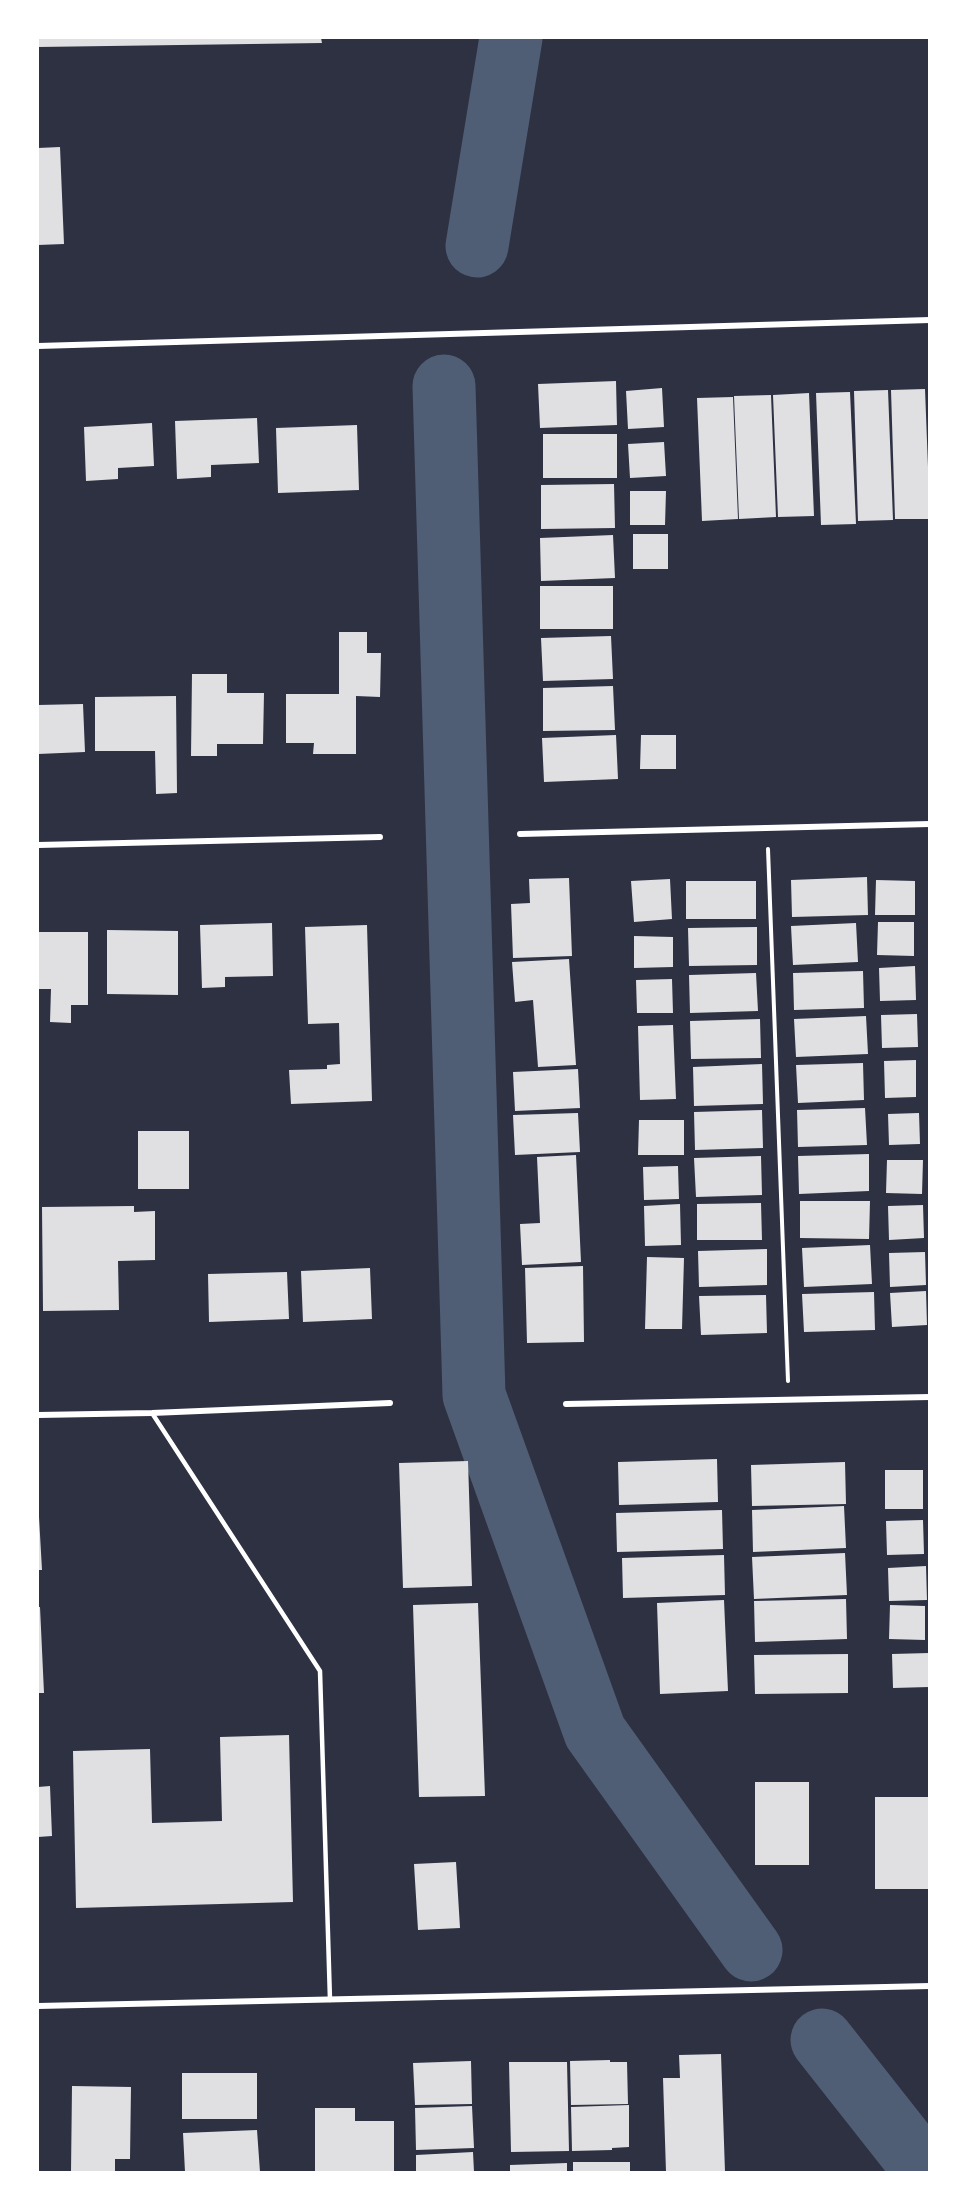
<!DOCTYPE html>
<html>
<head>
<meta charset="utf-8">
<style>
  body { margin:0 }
  #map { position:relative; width:967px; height:2210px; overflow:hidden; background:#2d3142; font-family:Rubik,sans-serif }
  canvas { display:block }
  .frame { position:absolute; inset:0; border:39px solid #fff; pointer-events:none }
</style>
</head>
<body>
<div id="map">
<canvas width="967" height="2210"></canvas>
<div class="frame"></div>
</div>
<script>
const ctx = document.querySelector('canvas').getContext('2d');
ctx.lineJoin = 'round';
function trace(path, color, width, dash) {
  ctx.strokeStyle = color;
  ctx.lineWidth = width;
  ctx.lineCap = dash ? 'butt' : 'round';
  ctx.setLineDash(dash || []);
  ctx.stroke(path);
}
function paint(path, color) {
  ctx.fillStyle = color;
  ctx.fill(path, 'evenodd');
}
const river = new Path2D(`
  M477,246l34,-208
  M444,386l30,1009 121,337 156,218
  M822,2040l104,132`);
const building = new Path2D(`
  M38,38h283l1,5 -284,4z
  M60,147l4,97 -26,1v-97z
  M616,381l1,44 -77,3 -2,-44z
  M662,388l2,39 -36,2 -2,-38z
  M925,389l5,130h-35l-4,-129z
  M888,390l5,130 -35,1 -4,-130z
  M850,392l6,132 -35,1 -5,-132z
  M809,393l5,123 -36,1 -5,-122z
  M771,395l5,122 -37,2 -5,-123z
  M733,397l5,122 -36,2 -5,-123z
  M257,418l2,45 -48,2v12l-34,2 -2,-58z
  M152,423l2,43 -36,2v11l-32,2 -2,-54z
  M357,425l2,65 -81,3 -2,-65z
  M543,434h74v44h-74z
  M664,442l2,34 -36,2 -2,-34z
  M614,484l1,44 -74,1v-44z
  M630,491h36l-1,34h-35z
  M633,534h35v35h-35z
  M613,535l2,43 -74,3 -1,-43z
  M540,586h73v43h-73z
  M339,632h28v21h14l-1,44 -24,-1v58h-43l1,-11h-28v-49h53z
  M611,636l2,43 -70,2 -2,-43z
  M192,674h35v19h37l-1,51h-46v12h-26z
  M613,686l2,44 -72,1v-43z
  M176,696l1,97 -21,1 -1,-43h-60v-54z
  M83,704l2,48 -47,2v-49z
  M616,735l2,44 -74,3 -2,-44z
  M641,735h35v34h-36z
  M867,877l1,38 -76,2 -1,-37z
  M569,878l3,78 -59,2 -2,-54 19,-1 -1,-24z
  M670,879l2,40 -38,3 -3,-41z
  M876,880l39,1v34h-40z
  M686,881h70v38h-70z
  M878,922h36v34l-37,-1z
  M272,923l1,53 -48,1v10l-23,1 -2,-63z
  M856,923l2,39 -65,3 -2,-39z
  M367,925l5,176 -81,3 -2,-34 38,-1v-4l13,-1 -1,-41 -31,1 -3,-97z
  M757,927v38l-68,1 -1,-38z
  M107,930l71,1v64l-71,-1z
  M38,932h50v73h-17v18l-21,-1 1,-33h-13z
  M634,936l39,1v30l-39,1z
  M569,959l7,106 -38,2 -5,-67 -18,2 -3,-40z
  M915,966l1,34 -36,1 -1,-33z
  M863,971l1,37 -70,2 -1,-37z
  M756,973l2,38 -68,2 -1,-38z
  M672,979l1,34h-36l-1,-33z
  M917,1014l1,33 -36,1 -1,-33z
  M866,1016l2,38 -72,3 -2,-38z
  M760,1019l1,39 -70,1 -1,-38z
  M673,1025l3,74 -36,1 -2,-74z
  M916,1060v37l-31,1 -1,-37z
  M863,1063l1,37 -66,3 -2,-38z
  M762,1064l1,40 -69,2 -1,-39z
  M578,1069l2,39 -65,3 -2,-39z
  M865,1108l2,37 -69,2 -1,-37z
  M762,1110l1,38 -68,2 -1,-38z
  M578,1113l2,39 -65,3 -2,-40z
  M919,1113l1,31 -31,1 -1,-31z
  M639,1120h45v35h-46z
  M138,1131h51v58h-51z
  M869,1154v37l-70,3 -1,-38z
  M576,1155l5,107 -59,3 -2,-41 20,-1 -3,-66z
  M761,1156l1,39 -66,2 -2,-39z
  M887,1160h36l-1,34 -36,-1z
  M678,1166l1,33 -35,1 -1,-33z
  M800,1201h70l-1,38 -69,-1z
  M761,1203l1,37h-65v-36z
  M680,1204l1,41 -36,1 -1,-40z
  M923,1205l1,33 -35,2 -1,-34z
  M134,1206v6l21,-1v49l-37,1 1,49 -76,1 -1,-104z
  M870,1245l2,39 -68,3 -2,-39z
  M767,1249v36l-68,2 -1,-36z
  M925,1252l1,33 -36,2 -1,-34z
  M647,1257l37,1 -2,71h-37z
  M583,1266l1,76 -57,1 -2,-75z
  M370,1268l2,51 -69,3 -2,-51z
  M287,1272l2,47 -80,3 -1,-48z
  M926,1291l1,34 -35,2 -2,-34z
  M874,1292l1,38 -71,2 -2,-38z
  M766,1295l1,38 -66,2 -2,-39z
  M717,1459l1,43 -99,3 -1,-43z
  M468,1461l4,125 -69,2 -4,-125z
  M845,1462l1,42 -94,2 -1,-41z
  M885,1470h38v39h-38z
  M844,1506l2,42 -93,4 -1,-42z
  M722,1510l1,39 -106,3 -1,-39z
  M38,1517h1l3,53h-4z
  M923,1520l1,34 -37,1 -1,-34z
  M845,1553l2,42 -93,4 -2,-42z
  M724,1555l1,40 -102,3 -1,-40z
  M926,1566l1,34 -38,1 -1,-33z
  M846,1599l1,40 -92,3 -1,-41z
  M724,1600l4,91 -68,3 -3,-91z
  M478,1603l7,193 -66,1 -6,-192z
  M890,1605l35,1v34l-36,-1z
  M38,1607h2l4,86h-6z
  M929,1653v34l-36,1 -1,-34z
  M848,1654v39l-93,1 -1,-39z
  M289,1735l4,167 -217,6 -3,-157 77,-2 2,74 70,-2 -2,-84z
  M755,1782h54v83h-54z
  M50,1786l2,50 -14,1v-50z
  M875,1797h55v92h-55z
  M456,1862l4,66 -42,2 -4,-66z
  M721,2054l4,118h-59l-3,-94h17l-1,-23z
  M610,2060v2h17l1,42 -57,1 -1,-44z
  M471,2061l1,43 -57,1 -2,-42z
  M509,2062h58l2,89 -58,1z
  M182,2073h75v46h-75z
  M72,2086l59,1 -1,72h-15v13h-44z
  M629,2105v42l-17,1v2l-40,1 -1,-44z
  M472,2106l2,42 -58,2 -1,-42z
  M315,2108h40v13h39v51h-79z
  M257,2130l3,42h-75l-2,-39z
  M473,2152l1,20h-58v-17z
  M573,2162h57v10h-57z
  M567,2163v9h-57v-7z`);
const path = new Path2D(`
  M768,849l20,532`);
const service = new Path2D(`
  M152,1413l168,258 10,329`);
const minor = new Path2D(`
  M38,346l892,-26
  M520,834l410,-10
  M38,845l342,-8
  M566,1404l364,-7
  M38,1415l114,-2 238,-10
  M38,2006l892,-20`);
trace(river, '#4f5d75', 63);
paint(building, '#e0e0e3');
trace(path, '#fff', 4);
trace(service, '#fff', 4.5);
trace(minor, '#fff', 6);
</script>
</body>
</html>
